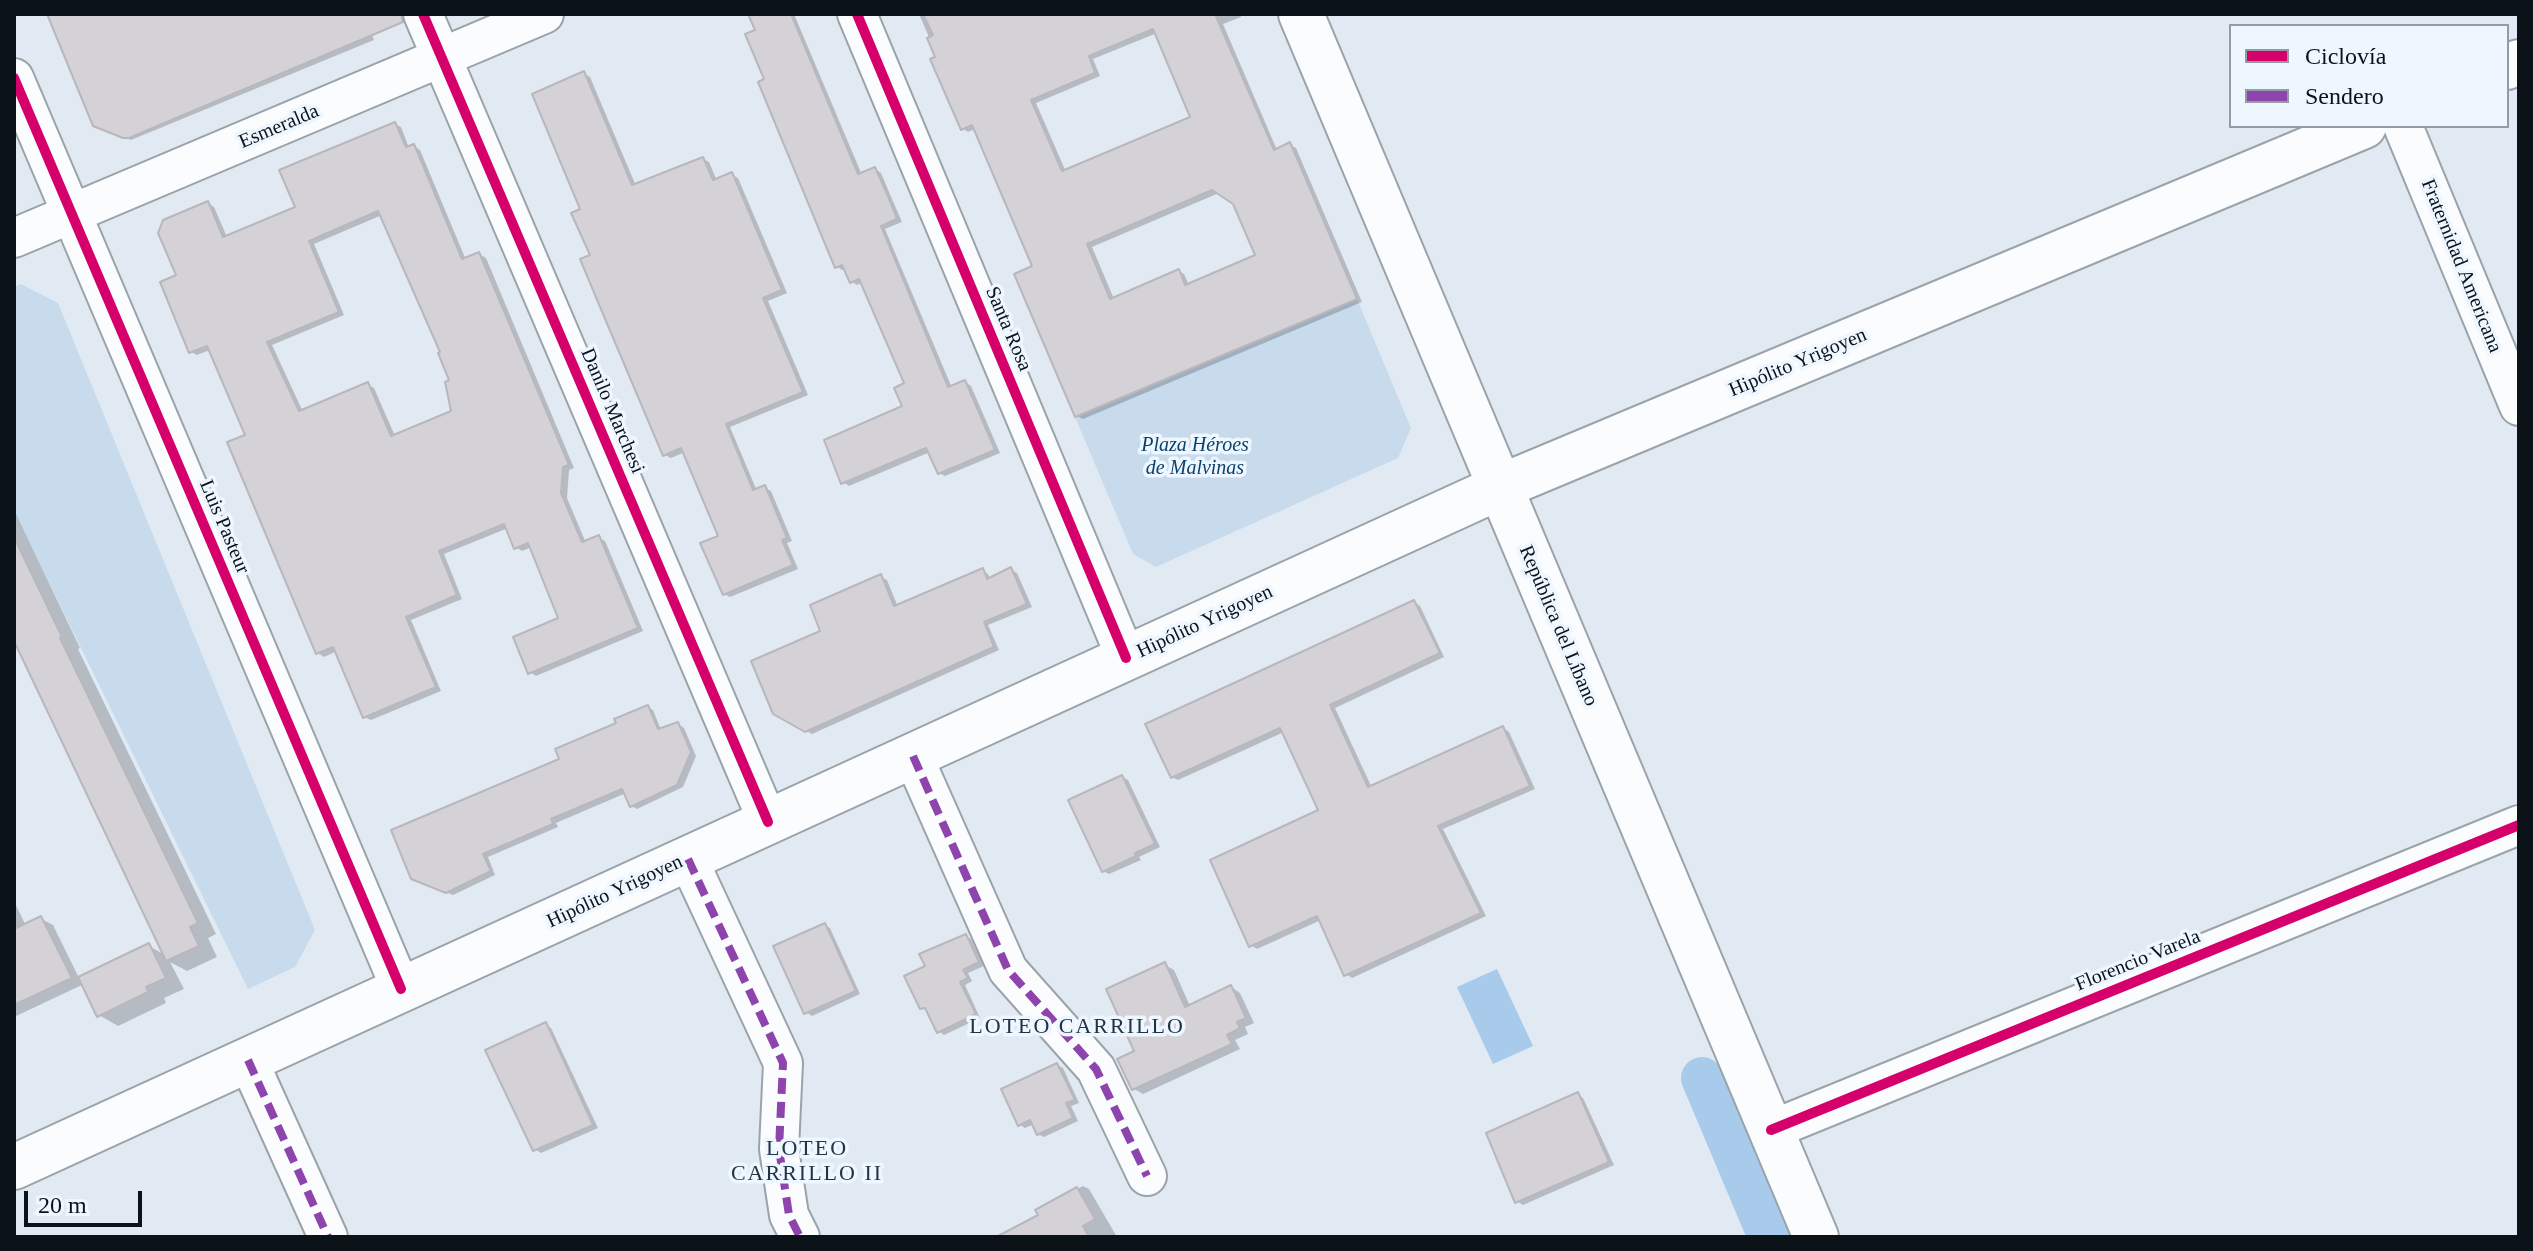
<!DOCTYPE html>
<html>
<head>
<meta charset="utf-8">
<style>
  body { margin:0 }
  #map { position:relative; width:2533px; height:1251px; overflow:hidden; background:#e1eaf3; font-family:Georgia,serif }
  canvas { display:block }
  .frame { position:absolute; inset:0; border:16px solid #0b1319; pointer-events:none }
  .legend { position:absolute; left:2229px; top:24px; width:280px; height:104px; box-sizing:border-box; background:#eef7ff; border:2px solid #939ca3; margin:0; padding:10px 14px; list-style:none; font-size:24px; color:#0b1319 }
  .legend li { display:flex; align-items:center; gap:16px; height:40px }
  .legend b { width:40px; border:2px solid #939ca3 }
  .scale { position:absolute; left:24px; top:1191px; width:118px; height:36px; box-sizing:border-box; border:4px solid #0b1319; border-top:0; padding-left:10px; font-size:24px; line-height:28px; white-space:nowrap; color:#0b1319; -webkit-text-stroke:6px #eef7ff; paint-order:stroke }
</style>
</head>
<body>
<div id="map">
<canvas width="2533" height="1251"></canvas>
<div class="frame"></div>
<ul class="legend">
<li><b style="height:10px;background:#d6006c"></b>Ciclovía</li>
<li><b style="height:10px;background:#8e44ad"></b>Sendero</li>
</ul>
<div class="scale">20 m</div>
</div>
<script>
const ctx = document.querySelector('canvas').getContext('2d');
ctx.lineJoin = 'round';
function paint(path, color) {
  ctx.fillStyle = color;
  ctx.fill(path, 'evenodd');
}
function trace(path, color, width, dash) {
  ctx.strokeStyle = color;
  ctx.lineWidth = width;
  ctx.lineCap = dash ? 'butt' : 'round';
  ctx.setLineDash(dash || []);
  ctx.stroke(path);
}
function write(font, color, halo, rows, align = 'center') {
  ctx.font = font + ' Georgia,serif';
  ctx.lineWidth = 7;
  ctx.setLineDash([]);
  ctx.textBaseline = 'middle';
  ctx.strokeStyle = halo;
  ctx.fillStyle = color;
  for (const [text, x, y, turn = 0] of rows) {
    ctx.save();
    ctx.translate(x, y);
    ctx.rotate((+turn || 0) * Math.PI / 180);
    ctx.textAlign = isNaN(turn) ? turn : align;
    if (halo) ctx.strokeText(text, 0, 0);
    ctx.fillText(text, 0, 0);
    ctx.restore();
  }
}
const green = new Path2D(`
  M21,284l37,19 257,627 -20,37 -47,22 -234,-478v-224z
  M1357,299l54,129 -13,30 -242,109 -23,-13 -58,-137z`);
const water = new Path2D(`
  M1497,969l36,77 -40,18 -36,-77z`);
const shadow = new Path2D(`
  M48,14h315l11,26 -243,100 -30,-12z
  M750,14h44l68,161 13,-6 6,4 11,26 10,23 -17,7 67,159 13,-6 6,4 29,67 -55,23 -6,-3 -9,-21 -81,34 -6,-4 61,-75 3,-23 -44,-102 -6,3 -6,-4 -5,-13 -4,2 -6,-4 -69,-186 -10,-49z
  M919,14h321l1,3 -18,7 54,126 13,-5 6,3 66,154 -279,117 -6,-3 -42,-149 -60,-138 -7,3 -6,-4 -24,-70zM1157,33l36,85 -127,54 -30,-69 64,-27 -7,-17zM1219,193l16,10 22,53 -68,29 -5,-11 -6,-3 -64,28 -22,-52z
  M584,74l6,3 46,109 67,-27 6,3 8,19 15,-6 6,3 49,115 -19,8 40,94 -78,32 27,64 8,-3 6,3 21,50 -5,2 11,26 -68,28 -6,-3 -4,-57 -35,-85 -14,6 -6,-3 -73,-199 -10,-46z
  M395,124l6,3 8,21 5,-2 6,4 46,110 13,-6 7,4 88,210 -5,2 -2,28 19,45 13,-5 6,3 38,90 -107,45 -6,-4 31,-53 -29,-72 -10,4 -6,-4 -8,-19 -64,26 18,45 -51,21 30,71 -70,29 -7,-3 -27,-66 -13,6 -6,-4 -71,-217 -37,-86 -13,5 -6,-3 -13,-76 30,-73 6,4 13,30 70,-29zM382,215l61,138 9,28 1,31 -58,24 -21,-48 -6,-3 -65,27 -31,-67 72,-30 -30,-71z
  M14,510l66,138 -2,1 138,285 -8,4 9,19 -30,14 -17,-9 14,27 -20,9 2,5 -48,23 -19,-11 -15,-31 -70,33v-116l12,25 15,-7 12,6 26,53 70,-32 16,9 -151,-319z
  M1011,570l6,3 15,34 -44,18 11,25 -187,84 -37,-21 48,-81 58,-55 6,3 11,27 85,-36 5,3 2,5z
  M1414,602l6,4 24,51 -109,51 37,80 131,-60 6,4 26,57 -92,40 43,87 -134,62 -6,-4 -25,-54 -64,29 -6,-4 70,-134 -37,-79 -106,48 -6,-3z
  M647,707l6,3 8,20 17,-6 6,4 12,28 -13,31 -46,22 -6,-3 -5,-13 -70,30 2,4 -70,30 7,18 -42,20 -34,-14 142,-121z
  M1122,777l6,3 32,67 -21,10 2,3 -32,14 -6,-3z
  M824,925l6,3 30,66 -48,22 -6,-4z
  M966,936l5,3 13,27 -16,7 4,8 -7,4 15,33 -36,17 -6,-4 -10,-20 -6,-3 6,-41z
  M1165,965l9,5 16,36 41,-19 9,6 14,30 -9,4 3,7 -13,6 5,9 -97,45 -9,-5 3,-37z
  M545,1025l6,3 47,100 -57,25 -6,-4z
  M1057,1065l6,3 16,35 -8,3 7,15 -34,16 -6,-3 -4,-10 -9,4 -6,-4z
  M1577,1094l6,4 31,67 -91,40 -6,-4z
  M1083,1186l6,3 28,48h-89l12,-21 -2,-6z`);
const canal = new Path2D(`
  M1702,1078l67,159`);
const building = new Path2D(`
  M47,14h354l2,8 -274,116h-6l-30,-12z
  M748,14h43l67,160 17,-7 12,27 10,25 -16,7 67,161 17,-7 30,70 -57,24 -12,-26 -85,36 -17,-44 78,-34 -8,-18 10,-5 -45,-104 -9,4 -8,-18 -7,3 -77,-186 6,-3 -19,-45 10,-4z
  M923,14h292l59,136 16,-8 67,157 -282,118 -61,-143 18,-8 -60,-141 -11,5 -31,-71 5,-2 -8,-19 6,-3zM1153,29l37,88 -128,54 -31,-71 64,-27 -6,-17zM1212,190l21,14 22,51 -70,30 -6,-16 -69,30 -23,-55z
  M584,71l48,114 71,-28 10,23 19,-8 50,118 -19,8 40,94 -77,32 27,66 12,-5 22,53 -5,2 11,25 -70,30 -23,-52 18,-7 -37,-88 -18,8 -60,-142 -23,-55 10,-4 -19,-42 9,-4 -48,-115z
  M395,122l11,25 8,-3 48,115 17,-7 90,213 -6,2 -2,26 21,49 17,-7 39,93 -110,46 -15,-37 45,-19 -30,-75 -14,6 -10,-25 -65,27 18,44 -51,22 30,70 -73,31 -30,-71 -17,7 -89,-212 18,-7 -38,-89 -18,7 -29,-71 16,-7 -18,-42 5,-13 45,-19 15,36 72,-30 -16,-37zM378,211l62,141 -2,1 11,27 -4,2 6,29 -60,25 -23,-54 -69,29 -32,-69 72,-30 -30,-71z
  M14,537l48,100 -2,1 138,285 -8,4 9,19 -33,15 -152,-320z
  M1011,567l16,37 -43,18 10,25 -189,85 -32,-18 -22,-53 69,-30 -10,-26 71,-31 13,32 89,-38 4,11z
  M1414,600l26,53 -110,52 38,82 135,-61 27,60 -92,40 43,87 -137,63 -27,-60 -68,31 -39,-87 108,-50 -38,-82 -109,50 -26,-54z
  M648,705l10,24 20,-7 13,30 -14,33 -47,22 -8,-18 -71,30 2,5 -70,30 8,17 -45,22 -35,-14 -20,-49 168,-71 -4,-10 61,-26 -2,-4z
  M1122,775l33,69 -20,9 1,3 -34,16 -34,-72z
  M41,916l31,62 -58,27v-76z
  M825,923l31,68 -52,23 -31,-68z
  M966,934l13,28 -16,8 5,8 -8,4 16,32 -39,19 -12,-25 -5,1 -16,-33 21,-10 -6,-12z
  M149,943l17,35 -20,9 2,5 -51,25 -19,-40z
  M1165,962l20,45 46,-22 15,33 -9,4 3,6 -13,7 5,9 -100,46 -15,-31 17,-8 -28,-62z
  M546,1022l47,103 -60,26 -48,-101z
  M1057,1063l18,37 -9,3 7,15 -36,17 -7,-15 -12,6 -17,-37z
  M1578,1092l31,70 -94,41 -29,-70z
  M1077,1187l18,32 -12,7 6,11h-93l42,-22 -3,-5z`);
const minor = new Path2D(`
  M423,14l345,808
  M857,14l269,644
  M14,78l387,911
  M2403,126l116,280
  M14,238l530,-224
  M913,756l95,214 88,99 51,107
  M688,859l95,204 -4,86 10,66 11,22
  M248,1060l80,177
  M1771,1130l748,-305`);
const secondary = new Path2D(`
  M1301,14l515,1223
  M2507,67l12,-5
  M14,1167l1486,-680 864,-361`);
const quiet = new Path2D(`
  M913,756l95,214 88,99 51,107
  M688,859l95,204 -4,86 10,66 11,22
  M248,1060l80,177`);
const cycleway = new Path2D(`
  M423,14l345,808
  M857,14l269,644
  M14,78l387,911
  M1771,1130l748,-305`);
const streetNames = [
  ["Esmeralda",279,127,-23],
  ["Fraternidad Americana",2461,266,68],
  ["Santa Rosa",1008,329,67],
  ["Hipólito Yrigoyen",1798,363,-23],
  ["Danilo Marchesi",612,411,67],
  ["Luis Pasteur",224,527,67],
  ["Hipólito Yrigoyen",1205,622,-25],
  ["República del Líbano",1558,626,67],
  ["Hipólito Yrigoyen",615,892,-25],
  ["Florencio Varela",2138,961,-22]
];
const parkNames = [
  ["Plaza Héroes",1195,446],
  ["de Malvinas",1195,469]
];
const neighbourhoodNames = [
  ["LOTEO CARRILLO",1077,1027],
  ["LOTEO",807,1149],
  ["CARRILLO II",807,1174]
];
paint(green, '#c7dbed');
paint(water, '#a8cbeb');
paint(shadow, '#0003');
trace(canal, '#a8cbeb', 42);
paint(building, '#d4d2d7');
trace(building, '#b9b7bd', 2);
trace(minor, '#9ba3aa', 42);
trace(secondary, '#9ba3aa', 48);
trace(minor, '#fafcfd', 38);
trace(secondary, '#fafcfd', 44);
trace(quiet, '#8e44ad', 8, [16, 8]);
trace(cycleway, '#d6006c', 10);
write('20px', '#0b1319', '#eef7ff', streetNames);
write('italic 20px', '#0c4269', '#eef7ff', parkNames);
ctx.letterSpacing = '2px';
write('22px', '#223343', '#eef7ff', neighbourhoodNames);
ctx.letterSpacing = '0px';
</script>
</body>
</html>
